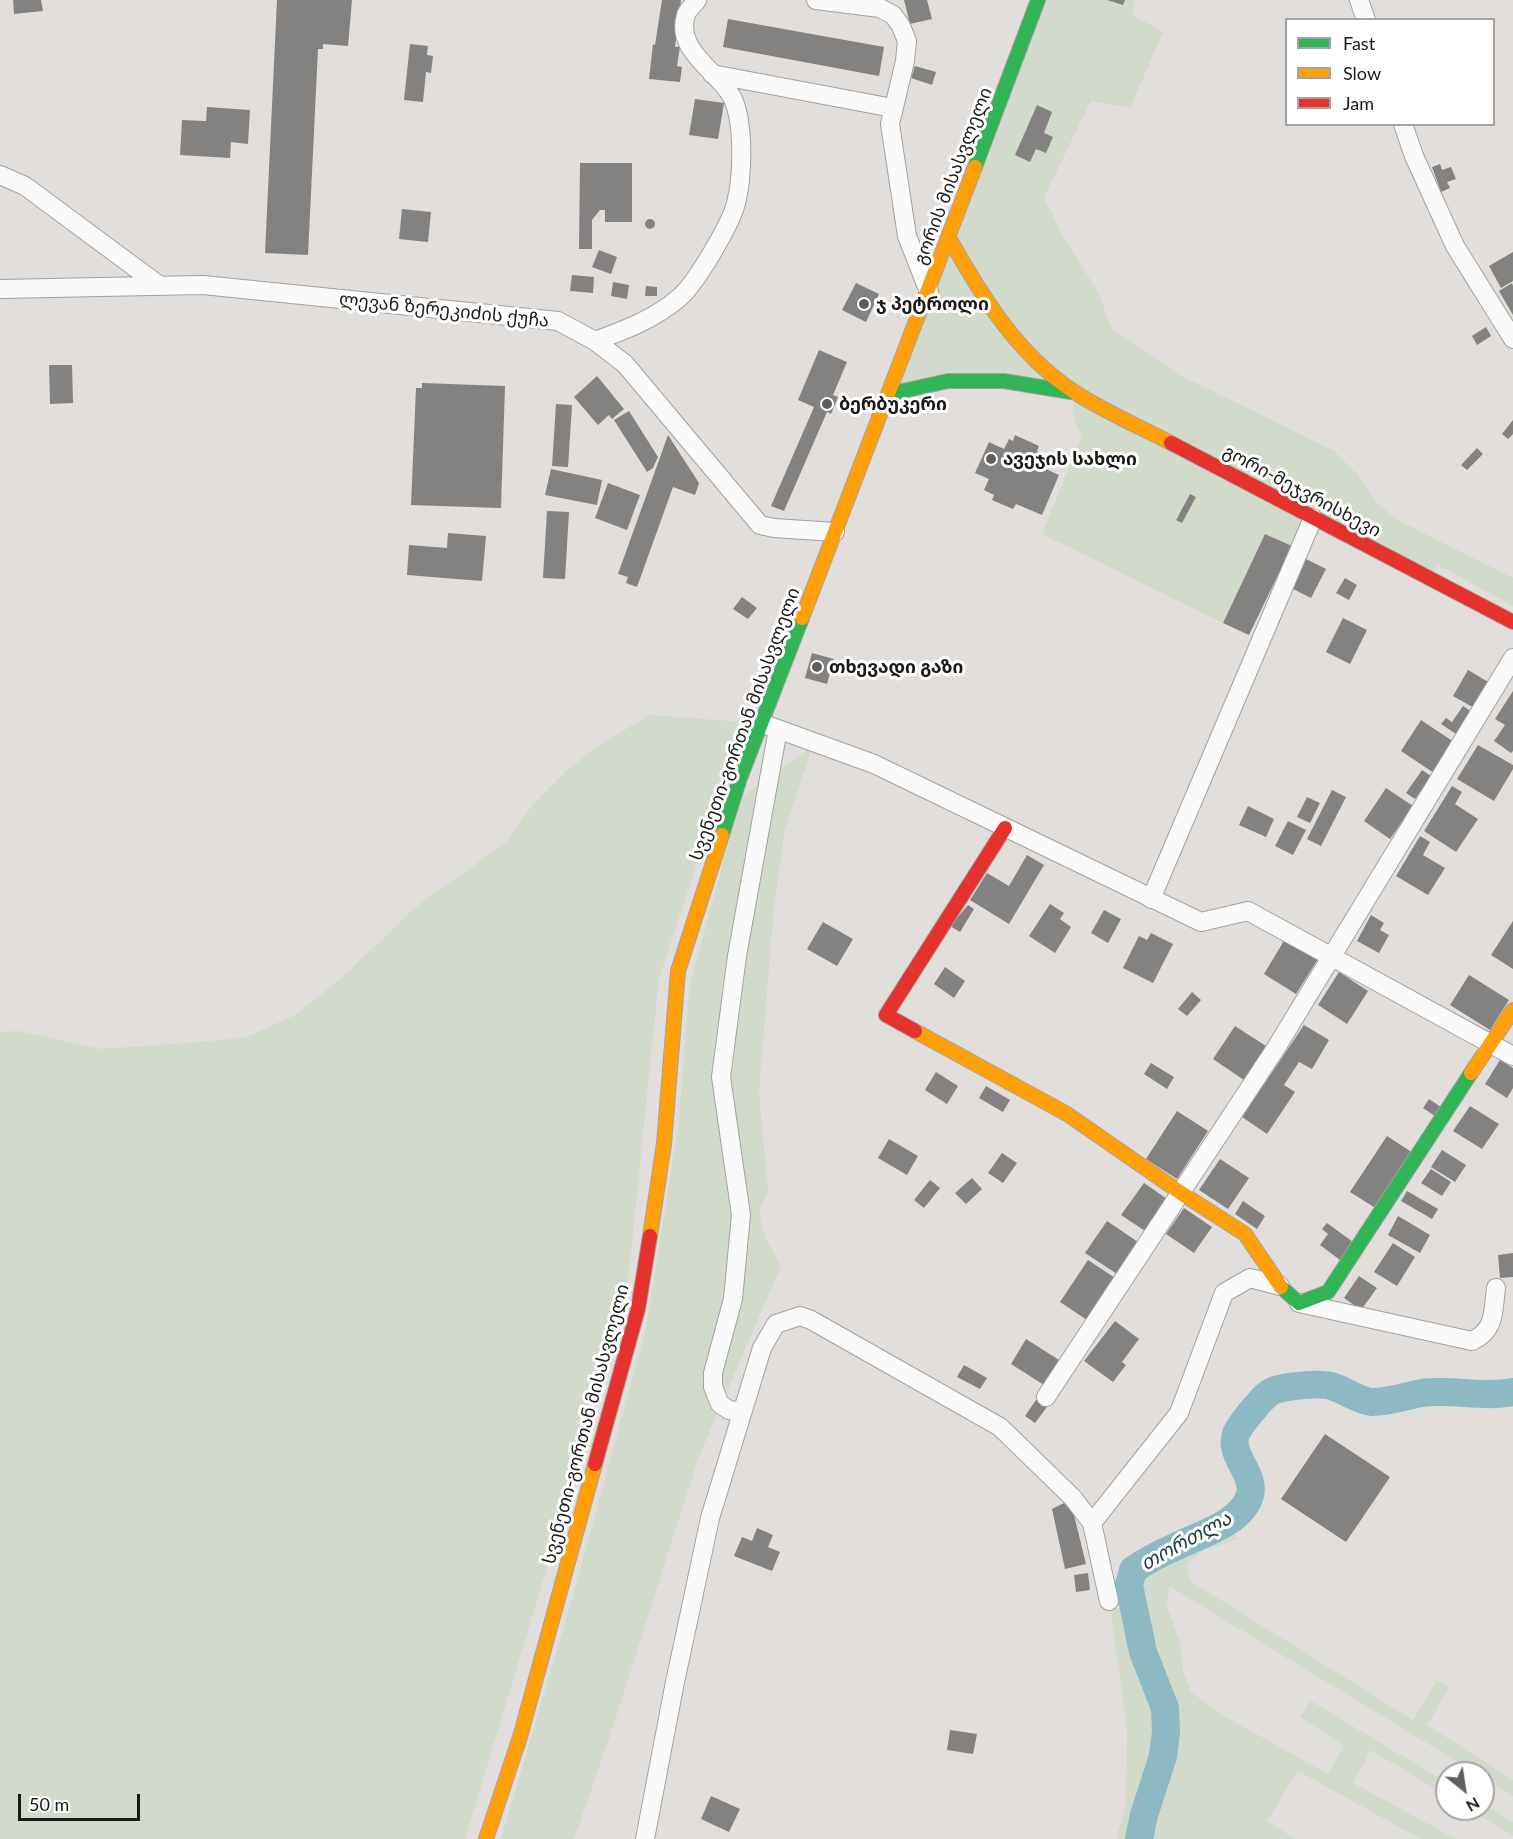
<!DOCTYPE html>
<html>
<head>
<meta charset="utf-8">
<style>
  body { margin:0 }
  #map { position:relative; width:1513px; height:1839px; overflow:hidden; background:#e1dedb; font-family:Lato,sans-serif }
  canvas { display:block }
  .legend { position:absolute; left:1285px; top:18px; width:210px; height:108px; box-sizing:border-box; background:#fff; border:2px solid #a4a3a2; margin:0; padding:8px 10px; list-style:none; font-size:18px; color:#1b1917 }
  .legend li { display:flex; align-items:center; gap:12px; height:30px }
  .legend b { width:30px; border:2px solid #a4a3a2 }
  .north { position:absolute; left:1435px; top:1761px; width:60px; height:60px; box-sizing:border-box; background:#fff; border:2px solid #a4a3a2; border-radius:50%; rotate:150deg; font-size:16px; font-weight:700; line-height:24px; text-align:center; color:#1b1917 }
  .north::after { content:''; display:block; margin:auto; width:21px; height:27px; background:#605e5c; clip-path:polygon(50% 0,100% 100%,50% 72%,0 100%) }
  .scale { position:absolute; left:18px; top:1794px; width:122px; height:27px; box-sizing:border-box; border:3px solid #1b1917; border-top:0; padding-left:8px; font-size:18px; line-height:21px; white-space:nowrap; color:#1b1917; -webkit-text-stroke:4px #fff; paint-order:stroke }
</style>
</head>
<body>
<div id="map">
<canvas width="1513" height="1839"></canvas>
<ul class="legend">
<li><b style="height:8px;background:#30b455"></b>Fast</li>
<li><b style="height:8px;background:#ff9f0a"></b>Slow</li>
<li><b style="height:8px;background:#e5322d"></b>Jam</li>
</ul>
<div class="north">N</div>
<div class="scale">50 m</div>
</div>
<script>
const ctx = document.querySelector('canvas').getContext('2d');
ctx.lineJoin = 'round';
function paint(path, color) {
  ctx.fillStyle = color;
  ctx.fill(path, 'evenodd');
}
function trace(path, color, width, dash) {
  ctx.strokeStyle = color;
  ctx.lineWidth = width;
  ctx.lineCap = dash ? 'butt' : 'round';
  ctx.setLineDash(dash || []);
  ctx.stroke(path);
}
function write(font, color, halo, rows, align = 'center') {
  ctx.font = font + ' Lato,"Noto Sans Georgian",sans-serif';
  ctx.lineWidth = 6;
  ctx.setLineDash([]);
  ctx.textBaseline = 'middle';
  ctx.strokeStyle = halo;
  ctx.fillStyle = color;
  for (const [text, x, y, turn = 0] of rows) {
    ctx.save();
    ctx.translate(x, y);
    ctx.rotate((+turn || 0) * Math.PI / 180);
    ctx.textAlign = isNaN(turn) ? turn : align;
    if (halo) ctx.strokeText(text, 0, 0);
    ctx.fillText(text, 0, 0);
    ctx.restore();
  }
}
const green = new Path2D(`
  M1038,0h96l-2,15 31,17 -33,76 -39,-7 -47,96 21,43 32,50 15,39 66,45 156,77 22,22 22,32 22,16 113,57v28l-75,-41 -7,14 -117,-61 -22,28 -27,-12 -42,89 -181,-89 40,-98c-10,-15 -9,-26 -8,-44l-70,-11 -115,13zM1189,494l7,3 -14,26 -6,-4z
  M649,715l95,7 -85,256 -34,332 -160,529h-465v-807l19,-1 81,18 102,-7 45,-5 48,-22 43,-34 79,-75 90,-64 26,-38 35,-35 32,-24z
  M812,747l-28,86 -11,85 -14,175 9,98 -9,21 7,27 15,27 -82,190 -89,280 -36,103h-73l74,-250 71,-261 32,-200 12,-143 51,-188z
  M1221,1525l18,14 -35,11 -17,14 3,17 223,139 24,-40 12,8 -22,37 86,55v16l-30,-19v-4h-7l-307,-187 -2,20 13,37 3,28 8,21 33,24 104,58 16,-28 -44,-29 11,-16 136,82v13l-76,-46 -18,33 103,56h-35l-123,-68 -31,50 28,18h-179l10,-33 1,-75 -17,-126 25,11 -6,-31 4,-15 16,-11z
  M1483,1804l30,18v14l-44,-27h14z`);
const river = new Path2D(`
  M1139,1839l5,-24 19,-59 3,-24 -1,-24 -22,-56 -14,-67 4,-15c14,-10 28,-17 44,-24 24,-12 64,-22 73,-51 6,-21 -22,-40 -14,-61 3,-8 11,-17 16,-23 6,-7 14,-18 23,-21 13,-4 47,-8 59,-3 12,4 26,14 38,15 18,0 33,-6 50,-9 30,-4 61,5 91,-1`);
const building = new Path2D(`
  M13,0h28l2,11 -29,3z
  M277,0h75l-4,46 -25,-2v5h-5l-10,206 -43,-2z
  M662,0h19l-6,47h5l-3,19 5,1 -2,15 -31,-3 4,-35 2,1z
  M904,0h23l5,19 -22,5z
  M1107,0h18l-2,5z
  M728,19l156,28 -5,29 -156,-29z
  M410,44l18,2 -1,9 6,1 -2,17 -5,-1 -3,30 -19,-2z
  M915,66l21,6 -4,13 -21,-7z
  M695,99l29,4 -6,36 -29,-4z
  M1037,105l15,7 -8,21 9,4 -7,16 -10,-4 -6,13 -15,-7z
  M207,107l43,3 -2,34 -17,-2 -1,16 -50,-3 2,-35 24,1z
  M580,163h52v59h-27v-12h-5l-8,10v29h-13z
  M1440,164l2,6 9,-3 5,12 -9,3 3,6 -9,4 -9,-25z
  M402,209l29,3 -3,30 -29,-3z
  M645 224a5 5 0 1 1 10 0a5 5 0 1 1-10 0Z
  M599,250l18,7 -6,17 -19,-7z
  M1513,252v29l-12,7 -12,-22z
  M572,275l22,2 -1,16 -23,-2z
  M613,282l16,3 -2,14 -16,-3z
  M856,283l23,11 -13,28 -24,-12z
  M1512,283l1,3v29l-14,-24z
  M646,286l11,1v9h-12z
  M1486,327l5,9 -14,9 -5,-9z
  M819,350l28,12 -14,33 5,2 -7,17 -4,-2 -43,99 -13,-5 43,-99 -16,-7z
  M49,365h23l1,38 -23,1z
  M597,376l27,33 -12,10 -3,-4 -11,10 -24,-28z
  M422,383l83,3 -4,122 -90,-3 5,-117h6z
  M556,404l16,1 -4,62 -16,-1z
  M629,411l29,46 -5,11 -6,4 -33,-52z
  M1513,420v14l-5,5 -6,-5z
  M668,435l31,48 -4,12 -22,-8 -36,100 -11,-4 2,-6 -10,-3z
  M1015,435l24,11 -2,5 14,6 -5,12 13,6 -17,40 -26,-11 -3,5 -21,-9 2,-5 -10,-5 5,-11 -14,-6 14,-31 15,7 5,-10 4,2z
  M1477,448l6,6 -16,16 -6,-5z
  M551,469l51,11 -5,25 -52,-10z
  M608,483l32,12 -13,35 -32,-12z
  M1190,494l6,3 -14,26 -6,-3z
  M547,511l22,1 -4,67 -22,-1z
  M448,533l38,3 -4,45 -75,-6 2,-30 38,3z
  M1265,534l27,12 -43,89 -26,-12z
  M1306,559l20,10 -15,29 -20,-10z
  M1345,578l12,7 -8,15 -13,-7z
  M742,597l15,11 -9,11 -15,-10z
  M1343,618l24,12 -17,34 -24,-12z
  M812,653l22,6 -7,25 -22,-6z
  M1468,670l22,13 -14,26 -23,-13z
  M1513,691v60l-2,2 -17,-12 11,-16 -10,-6z
  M1463,706l12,8 -16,22 -18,-12 5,-6 6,4z
  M1421,720l33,22 -20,31 -33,-22z
  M1478,745l35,20v4l-19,32 -37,-22z
  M1422,770l9,6 -16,23 -9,-6z
  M1452,786l10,6 -7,12 23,15 -22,33 -32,-21z
  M1386,788l27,18 -23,33 -26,-18z
  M1332,790l14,7 -25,49 -14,-7z
  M1307,797l13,6 -10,20 -13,-6z
  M1248,806l26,13 -8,18 -27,-12z
  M1288,821l18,9 -13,25 -18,-9z
  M1420,836l10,6 -7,13 22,13 -17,27 -32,-19z
  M1027,855l17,10 -35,59 -39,-24 17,-27 22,13z
  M1050,904l14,9 -4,6 11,8 -16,26 -26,-17z
  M968,905l6,4 -14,23 -10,-6z
  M1104,910l17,9 -13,24 -17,-10z
  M1371,915l13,8 -4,7 9,5 -10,18 -22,-12z
  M1513,921v48l-22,-14z
  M823,922l30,17 -16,27 -30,-17z
  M1151,933l22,11 -20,39 -30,-15 16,-32 8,4z
  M1285,939l33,20 -22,35 -32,-20z
  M945,967l20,14 -11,17 -20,-14z
  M1339,972l29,19 -21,33 -29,-19z
  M1469,975l40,25 -19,30 -40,-25z
  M1192,992l9,8 -14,16 -9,-7z
  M1304,1025l25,15 -17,29 -13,-7 -15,23 11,7 -28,42 -25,-17z
  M1235,1026l31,20 -22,34 -31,-21z
  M1500,1060l13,8v20l-6,10 -22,-14z
  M1151,1063l23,14 -7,12 -23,-15z
  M936,1072l22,14 -11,18 -22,-14z
  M986,1086l24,14 -7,12 -24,-14z
  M1429,1099l12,8 -6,9 -12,-8z
  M1470,1106l29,18 -17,25 -29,-18z
  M1177,1111l31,20 -31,48 -31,-20z
  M1387,1136l26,17 -36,56 -27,-17z
  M889,1139l29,17 -11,19 -29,-17z
  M1442,1150l24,15 -11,17 -24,-15z
  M1002,1153l15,10 -14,20 -15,-10z
  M1220,1159l29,19 -21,31 -29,-19z
  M1431,1169l20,13 -9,14 -21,-13z
  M972,1178l10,11 -16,15 -11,-11z
  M930,1180l10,8 -16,20 -10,-8z
  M1144,1183l23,16 -22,32 -24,-16z
  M1407,1191l31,18 -6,10 -31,-18z
  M1243,1201l22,15 -8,13 -22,-15z
  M1184,1208l28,19 -18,26 -28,-19z
  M1398,1216l32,19 -10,18 -32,-18z
  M1107,1221l31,21 -21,32 -32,-21z
  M1327,1223l26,19 -13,18 -20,-15 8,-11 -6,-5z
  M1393,1243l22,14 -18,29 -23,-14z
  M1513,1253v24l-13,1 -2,-23z
  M1088,1260l27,18 -28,42 -27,-18z
  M1359,1276l18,12 -16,22 -17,-12z
  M1115,1321l24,18 -17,23 4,3 -13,17 -29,-21z
  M1026,1339l33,21 -15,25 -33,-21z
  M964,1365l23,13 -7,11 -23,-12z
  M1036,1400l11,7 -12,16 -10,-7z
  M1325,1434l65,43 -44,65 -65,-43z
  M1064,1503l10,12 12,49 -21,5 -13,-60z
  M757,1528l16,7 -5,12 12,5 -8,19 -38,-15 8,-19 10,4z
  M1088,1573l2,17 -14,2 -2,-17z
  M950,1730l27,4 -4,20 -26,-4z
  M711,1796l29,13 -11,23 -28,-13z`);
const street = new Path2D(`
  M816,0l64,8 13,7 8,11 6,15 -2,20 -15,63 17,112 22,56
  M1359,0l7,20
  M712,74l181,34
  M1403,124l11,32 41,90 58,93
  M0,175l25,11 135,100
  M0,289l203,-4 355,36 37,20 30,23 135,161 14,3 61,4
  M595,341c30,-11 60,-22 85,-44 16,-14 51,-73 56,-94 7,-27 8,-79 -3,-104 -12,-26 -59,-48 -47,-84 1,-5 8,-10 11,-15
  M761,723l113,41 327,158 47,-11 265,145
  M1151,899l162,-381
  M1299,1303l173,38c24,-11 21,-31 24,-53
  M1046,1397l230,-349 237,-390
  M742,1412l-13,-2 -9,-6 -7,-17v-14l20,-74 8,-84 -20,-138 16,-121 41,-227
  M1092,1523l87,-110 45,-120 26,-15 30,8
  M645,1839l29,-152 36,-169 52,-170 14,-24 24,-8 11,4 189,107 73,71 19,25 17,78`);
const fast = new Path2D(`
  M975,167l63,-167
  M889,394l59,-13h56l67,11
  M722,835l18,-57 62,-160
  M1281,1287l18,16 29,-11 143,-219`);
const slow = new Path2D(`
  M949,238c33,58 67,115 124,153 28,19 67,36 98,52
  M802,618l173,-451
  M915,1031l152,83 114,79 64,41 36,53
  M1471,1073l42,-63
  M650,1236l14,-92 14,-173 44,-136
  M486,1839l34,-102 75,-273`);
const jam = new Path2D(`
  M1171,443l342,179
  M915,1031l-29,-16 119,-187
  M595,1464l43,-155 12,-73`);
const markers = [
  [864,304,6,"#605e5c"],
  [827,404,6,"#605e5c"],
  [991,459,6,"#605e5c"],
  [817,667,6,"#605e5c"]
];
const streetNames = [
  ["გორის მისასვლელი",953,176,-69],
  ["ლევან ზერეკიძის ქუჩა",444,310,6],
  ["გორი-მეჯვრისხევი",1302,491,28],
  ["სვენეთი-გორთან მისასვლელი",745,724,-70],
  ["სვენეთი-გორთან მისასვლელი",586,1424,-75]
];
const poiNames = [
  ["ჯ პეტროლი",876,304],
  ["ბერბუკერი",839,404],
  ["ავეჯის სახლი",1003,459],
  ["თხევადი გაზი",829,667]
];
const waterNames = [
  ["თორთლა",1186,1541,-29]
];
paint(green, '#d2dbcb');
trace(river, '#8db9c2', 28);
paint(building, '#848280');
trace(street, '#a4a2a0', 20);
trace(fast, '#a4a2a0', 16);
trace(slow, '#a4a2a0', 16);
trace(jam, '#a4a2a0', 16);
trace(street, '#fafafa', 18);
trace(fast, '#30b455', 14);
trace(slow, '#ff9f0a', 14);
trace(jam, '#e5322d', 14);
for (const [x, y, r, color] of markers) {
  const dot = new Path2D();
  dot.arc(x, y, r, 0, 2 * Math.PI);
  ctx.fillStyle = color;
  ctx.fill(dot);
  trace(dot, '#fff', 2);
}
write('18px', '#1b1917', '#fff', streetNames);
write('bold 18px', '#1b1917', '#fff', poiNames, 'left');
write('italic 20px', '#1a3a41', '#fff', waterNames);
</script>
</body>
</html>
